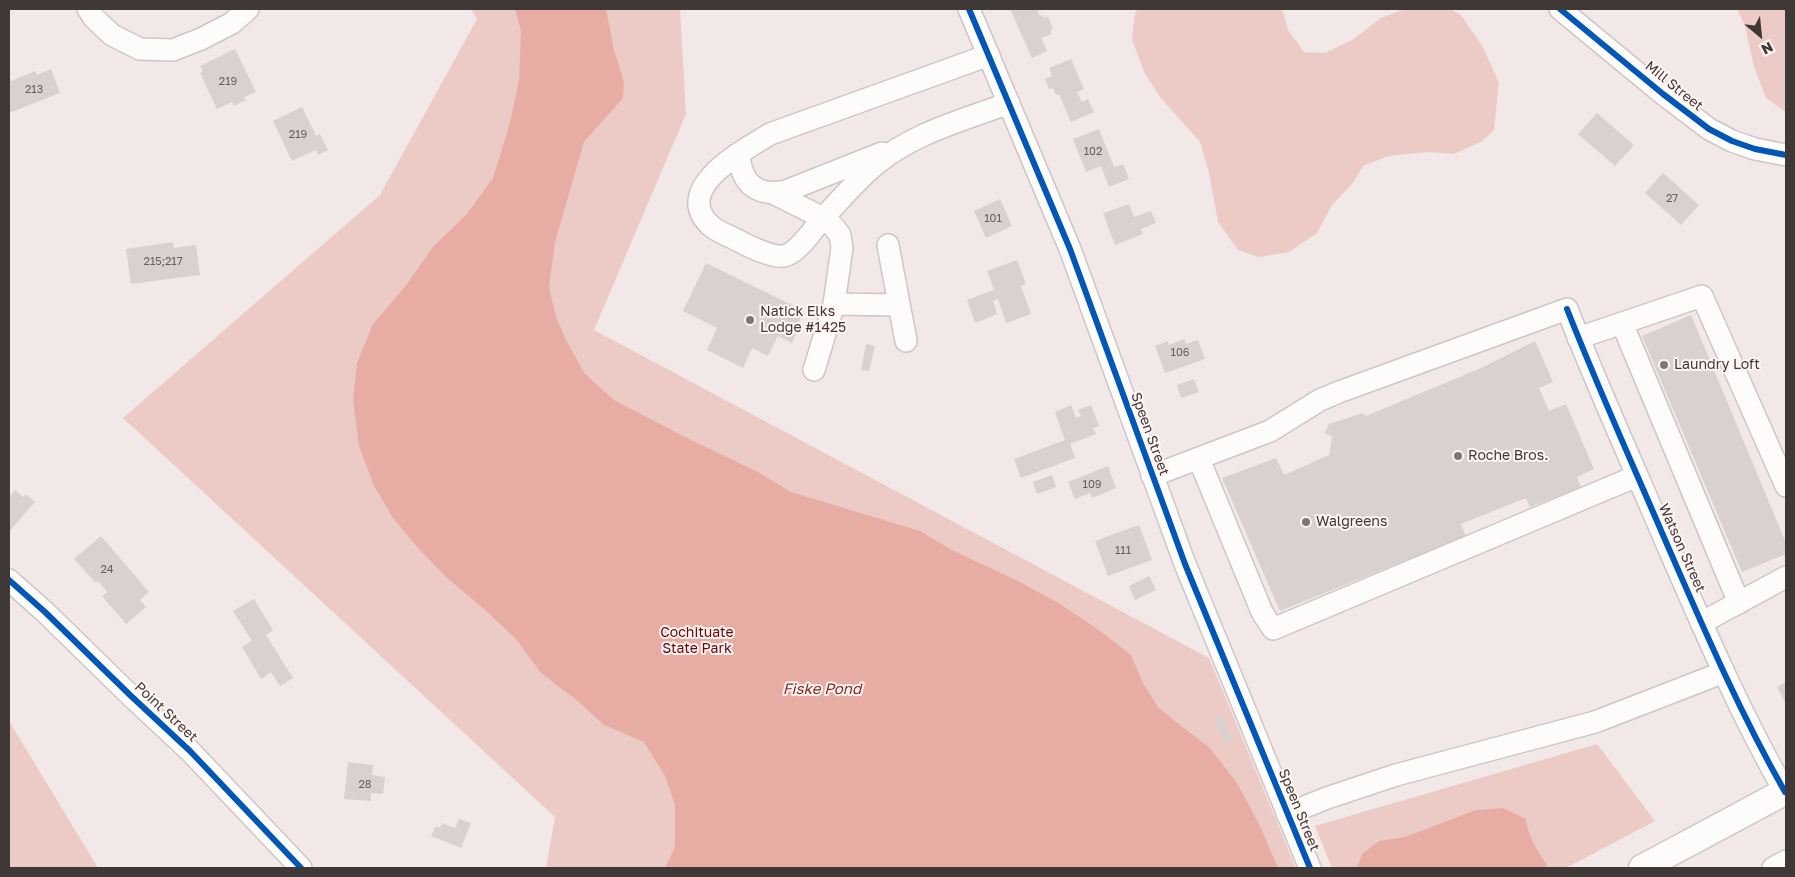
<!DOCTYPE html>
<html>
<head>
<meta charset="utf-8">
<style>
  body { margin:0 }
  #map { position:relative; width:1795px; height:877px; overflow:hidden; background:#f2e8e7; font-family:"Golos Text",sans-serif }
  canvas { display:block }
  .frame { position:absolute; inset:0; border:10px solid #3f3837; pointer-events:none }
  .north { position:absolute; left:1735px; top:10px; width:50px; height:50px; -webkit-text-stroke:4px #fff4f2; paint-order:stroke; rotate:152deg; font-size:14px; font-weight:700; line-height:20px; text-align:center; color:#3f3837 }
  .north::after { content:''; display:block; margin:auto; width:18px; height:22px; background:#3f3837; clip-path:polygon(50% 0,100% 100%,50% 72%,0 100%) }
</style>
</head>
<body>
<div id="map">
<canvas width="1795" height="877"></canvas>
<div class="frame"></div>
<div class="north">N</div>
</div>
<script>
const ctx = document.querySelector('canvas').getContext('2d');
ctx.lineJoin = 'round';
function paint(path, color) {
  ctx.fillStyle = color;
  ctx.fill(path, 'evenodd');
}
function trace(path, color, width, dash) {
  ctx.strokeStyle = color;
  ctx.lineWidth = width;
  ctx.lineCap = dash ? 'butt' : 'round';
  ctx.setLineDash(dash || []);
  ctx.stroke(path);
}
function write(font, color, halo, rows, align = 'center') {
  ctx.font = font + ' "Golos Text",sans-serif';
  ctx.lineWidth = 4;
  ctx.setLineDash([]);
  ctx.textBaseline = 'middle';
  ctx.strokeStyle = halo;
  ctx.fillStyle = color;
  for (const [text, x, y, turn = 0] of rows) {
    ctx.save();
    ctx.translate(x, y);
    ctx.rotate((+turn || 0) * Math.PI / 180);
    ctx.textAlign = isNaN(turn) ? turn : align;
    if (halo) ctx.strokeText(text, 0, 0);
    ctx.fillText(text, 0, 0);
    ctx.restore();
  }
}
const green = new Path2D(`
  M471,9h209l6,105 -92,216 615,328 87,210h-750l9,-51 -432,-399 257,-223 97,-176z
  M1138,9h144l6,21 16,22 21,1 27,-13 29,-22 24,-9h45l11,6 22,32 16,36 -5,47 -13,12 -27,12 -27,-2 -39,4 -25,10 -10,17 -21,22 -15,28 -28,19 -30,5 -21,-7 -20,-28 -9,-49 -9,-31 -40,-45 -16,-25 -12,-33 3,-26z
  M1737,9h49v103l-20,-14 -12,-31 -9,-41z
  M9,721l89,147h-89z
  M1597,744l58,77 -89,47h-234l-17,-42z`);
const water = new Path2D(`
  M515,9h91l8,41 10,32 -1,16 -39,44 -29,100 -6,45 7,30 10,23 19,34 29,26 71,37 73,35 33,20 129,39 32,19 64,30 41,22 42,28 32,25 12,28 15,24 23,19 28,21 28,36 23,43 18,42h-613l10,-21v-42l-10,-29 -21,-34 -40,-17 -25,-23 -38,-29 -25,-34 -33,-31 -36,-30 -29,-30 -25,-30 -19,-32 -15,-40 -6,-46 4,-37 16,-39 31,-36 29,-41 34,-33 26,-36 17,-55 9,-43 2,-49z
  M1503,808l23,11c2,18 11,31 21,46l-1,3h-189l5,-14 17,-13 26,-4 71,-27z`);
const building = new Path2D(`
  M1010,9h27l3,7 3,-1 1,3 4,-2 5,13 -3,2 2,3 -11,4 6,13 -15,7z
  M235,49l21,43 -12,5 2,3 -12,6 -2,-4 -15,7 -17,-36 3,-1 -3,-6z
  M1071,59l13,30 -7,3 5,10 6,-3 6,13 -23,10 -12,-28 -3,1 -3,-7 -4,1 -4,-10 7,-3 -3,-8z
  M51,69l9,24 -51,20v-26l2,-1 -2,-4 26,-11 2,4z
  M302,107l14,29 4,-2 8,16 -10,5 -2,-5 -24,11 -19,-40z
  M1597,113l37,32 -19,21 -37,-32z
  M1099,129l15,38 9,-3 6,15 -20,8 -8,-21 -15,6 -13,-33z
  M1663,173l36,32 -18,20 -36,-32z
  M1000,199l12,27 -26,12 -12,-27z
  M1129,204l5,13 17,-6 5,12 -15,6 2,5 -28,11 -12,-32z
  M173,242l1,6 22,-3 4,30 -69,9 -5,-35z
  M1017,260l9,24 -5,2 10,28 -25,9 -8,-24 -5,2 4,13 -22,9 -8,-23 27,-10 -7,-19z
  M706,263l98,48 -10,22 2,1 -4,9 -14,-7 -10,20 -16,-8 -9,20 -36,-18 10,-22 -34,-17z
  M1691,315l95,228v11l-44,18 -100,-236z
  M1184,339l2,5 12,-4 7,19 -40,14 -10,-27 13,-5 1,4z
  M1535,341l18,41 -14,6 10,23 17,-7 28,65 -17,8 4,10 -51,20 -4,-9 -65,26 5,12 -186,75 -58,-133 54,-20 8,17 45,-20 3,-18 -7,-4 4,-9 34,-11 3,3 115,-48z
  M866,344l9,2 -6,25 -8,-1z
  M1194,379l5,13 -18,6 -4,-13z
  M1071,405l5,13 5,-2 -3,-6 13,-5 8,21 -6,2 3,6 -26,10 5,14 -54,20 -7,-19 51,-19 -10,-28z
  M1108,466l8,22 -24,10 -2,-5 -15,6 -7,-17z
  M1052,475l4,12 -19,7 -4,-12z
  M15,490l8,7 3,-3 9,8 -26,30v-35z
  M1139,525l13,35 -44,16 -13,-35z
  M101,536l48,56 -9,8 6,7 -20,17 -24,-28 5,-4 -9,-11 -2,2 -22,-24z
  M1149,576l7,14 -21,10 -6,-14z
  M254,599l19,31 -7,5 27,43 -13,8 -9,-14 -10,7 -19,-32 10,-6 -19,-30z
  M1786,682v22l-9,-17z
  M1221,715l12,25 -8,4 -12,-26z
  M348,762l25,3 -1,10 13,2 -2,17 -12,-1v8l-27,-2z
  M459,819l12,4 -10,25 -30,-12 5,-10 4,2 2,-5 13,5z`);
const minor = new Path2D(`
  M88,9l6,9 18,17 28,14 33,1 28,-11 31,-16 16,-14
  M969,9l101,240 115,315 125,304
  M1560,9l103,85 46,35 23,12 23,8 31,6
  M989,55l-219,79c-26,16 -100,55 -59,92 7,6 16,9 24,13 11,6 37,19 49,17 15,-3 30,-29 41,-40 16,-17 32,-36 50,-51 38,-32 89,-45 134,-62
  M739,154c2,30 18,43 47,37l96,-38
  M773,193l50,25 10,8 7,9 2,13 -8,56 -20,66
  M888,245l18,96
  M834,304l65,1
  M1622,323l117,280
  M1578,338l124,-42 84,190
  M1199,459l63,153 11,17 364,-153
  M1152,476l118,-45 50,-31 19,-8 228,-83c31,79 66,156 99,233 37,85 73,169 119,250
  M9,580l36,32 85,83 60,56 111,117
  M1701,623l85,-46
  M1287,814l40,-16 69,-23 199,-53 129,-50
  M1773,868l13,-7`);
const major = new Path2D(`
  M1642,868l144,-77`);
const cycleway = new Path2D(`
  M969,9l101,240 115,315 125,304
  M1560,9l103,85 46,35 23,12 23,8 31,6
  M1567,309c31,79 66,156 99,233 37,85 73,169 119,250
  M9,580l36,32 85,83 60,56 111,117`);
const markers = [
  [750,320,5,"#7e7675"],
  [1664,365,5,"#7e7675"],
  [1458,456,5,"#7e7675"],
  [1306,522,5,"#7e7675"]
];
const numberNames = [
  ["219",228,82],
  ["213",34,90],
  ["219",298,135],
  ["102",1093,152],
  ["27",1672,199],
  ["101",993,219],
  ["215;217",163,262],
  ["106",1180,353],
  ["109",1092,485],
  ["111",1123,551],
  ["24",107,570],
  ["28",365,785]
];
const streetNames = [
  ["Mill Street",1674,86,39],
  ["Speen Street",1150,434,70],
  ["Watson Street",1682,548,66],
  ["Point Street",166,712,43],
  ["Speen Street",1299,810,68]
];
const poiNames = [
  ["Natick Elks",760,312],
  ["Lodge #1425",760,328],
  ["Laundry Loft",1674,365],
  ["Roche Bros.",1468,456],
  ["Walgreens",1316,522]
];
const parkNames = [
  ["Cochituate",697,633],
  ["State Park",697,649]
];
const waterNames = [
  ["Fiske Pond",822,689]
];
paint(green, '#eccbc6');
paint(water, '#e7ada5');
paint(building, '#d8d1cf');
trace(minor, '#cec6c5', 24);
trace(major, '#cec6c5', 29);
trace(minor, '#fdfcfb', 21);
trace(major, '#fdfcfb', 26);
trace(cycleway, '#0057b8', 6);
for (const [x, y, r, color] of markers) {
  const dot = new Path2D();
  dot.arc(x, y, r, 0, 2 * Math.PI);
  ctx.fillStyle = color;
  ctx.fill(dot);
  trace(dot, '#fff4f2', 2);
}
write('11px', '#665f5e', null, numberNames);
write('14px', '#3f3837', '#fff4f2', streetNames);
write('14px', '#3f3837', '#fff4f2', poiNames, 'left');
write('14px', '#660606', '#fff4f2', parkNames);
write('italic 15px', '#832821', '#fff4f2', waterNames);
</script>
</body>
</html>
